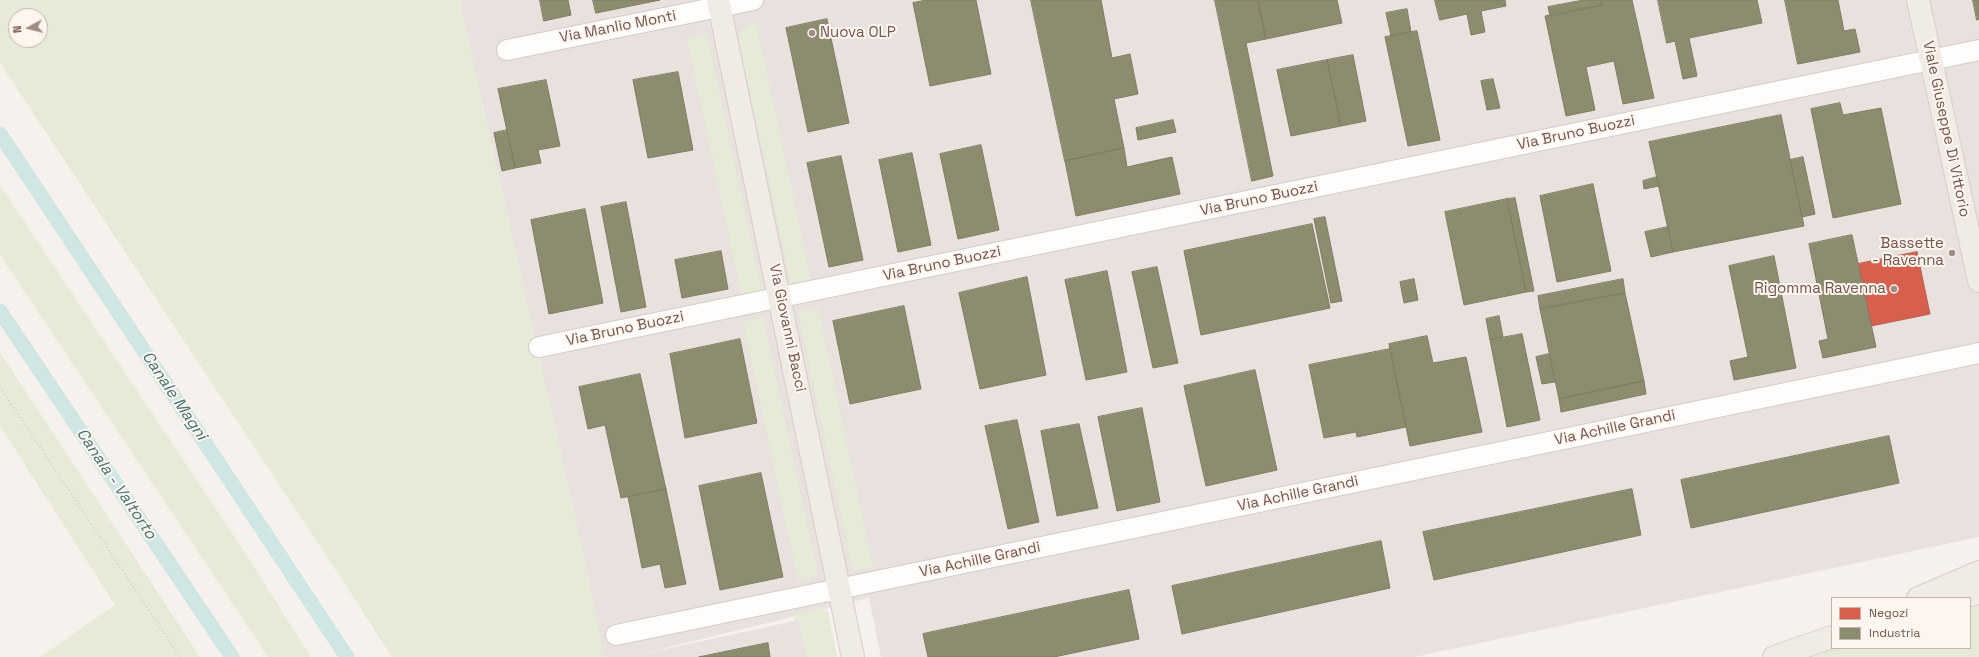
<!DOCTYPE html>
<html>
<head>
<meta charset="utf-8">
<style>
  body { margin:0 }
  #map { position:relative; width:1979px; height:657px; overflow:hidden; background:#f6f1ec; font-family:"Space Grotesk",sans-serif }
  canvas { display:block }
  .legend { position:absolute; left:1831px; top:597px; width:140px; height:52px; box-sizing:border-box; background:#fdf5ee; border:1px solid #c5b5ae; margin:0; padding:5px 7px; list-style:none; font-size:12px; color:#71554f }
  .legend li { display:flex; align-items:center; gap:8px; height:20px }
  .legend b { width:20px; border:1px solid #c5b5ae }
  .north { position:absolute; left:8px; top:8px; width:40px; height:40px; box-sizing:border-box; background:#fdf5ee; border:1px solid #c5b5ae; border-radius:50%; rotate:263deg; font-size:11px; font-weight:700; line-height:16px; text-align:center; color:#71554f }
  .north::after { content:''; display:block; margin:auto; width:14px; height:18px; background:#a08c86; clip-path:polygon(50% 0,100% 100%,50% 72%,0 100%) }
</style>
</head>
<body>
<div id="map">
<canvas width="1979" height="657"></canvas>
<ul class="legend">
<li><b style="height:11px;background:#d6604d"></b>Negozi</li>
<li><b style="height:11px;background:#8c8c6e"></b>Industria</li>
</ul>
<div class="north">N</div>
</div>
<script>
const ctx = document.querySelector('canvas').getContext('2d');
ctx.lineJoin = 'round';
function paint(path, color) {
  ctx.fillStyle = color;
  ctx.fill(path, 'evenodd');
}
function trace(path, color, width, dash) {
  ctx.strokeStyle = color;
  ctx.lineWidth = width;
  ctx.lineCap = dash ? 'butt' : 'round';
  ctx.setLineDash(dash || []);
  ctx.stroke(path);
}
function write(font, color, halo, rows, align = 'center') {
  ctx.font = font + ' "Space Grotesk",sans-serif';
  ctx.lineWidth = 4;
  ctx.setLineDash([]);
  ctx.textBaseline = 'middle';
  ctx.strokeStyle = halo;
  ctx.fillStyle = color;
  for (const [text, x, y, turn = 0] of rows) {
    ctx.save();
    ctx.translate(x, y);
    ctx.rotate((+turn || 0) * Math.PI / 180);
    ctx.textAlign = isNaN(turn) ? turn : align;
    if (halo) ctx.strokeText(text, 0, 0);
    ctx.fillText(text, 0, 0);
    ctx.restore();
  }
}
const industrial = new Path2D(`
  M459,0h1520v537l-565,120h-533l-12,-59 -236,58 166,-36 8,37h-203l-21,-104z`);
const green = new Path2D(`
  M0,0h459l124,553 21,104h-212l-49,-76 -343,-518zM16,16h24v24h-24z
  M756,22l55,259 -20,4 -53,-252z
  M707,34l55,259 -20,4 -55,-259z
  M0,185l240,360 71,112h-43l-268,-402z
  M818,308l55,259 -20,4 -55,-259z
  M763,317l55,259 -20,4 -55,-259z
  M0,352l200,305h-160l75,-52 -115,-179z
  M1979,603v54h-171l26,-9h136v-43z
  M820,609l8,3 9,45h-30l-8,-37 -5,1v-6z`);
const shops = new Path2D(`
  M1917,252l13,62 -59,12 -13,-62z`);
const industry = new Path2D(`
  M540,0h28l3,15 -27,6z
  M593,0h67l-64,13z
  M927,0h49l15,74 -61,12 -17,-83z
  M1031,0h70l11,58 18,-4 8,40 -24,5 10,49 -59,13z
  M1215,0h43l8,39 -20,4 27,133 -21,5z
  M1258,0h79l5,23 -76,16z
  M1435,0h70l1,6 -25,5 4,21 -14,3 -4,-21 -27,6z
  M1584,0h17l1,5 -52,11 -2,-9z
  M1601,0h31l22,98 -31,6 -9,-43 -28,6 9,43 -29,6 -21,-100 57,-11z
  M1658,0h99l5,23 -73,15 8,38 -14,3 -8,-38 -8,2z
  M1785,0h53l6,31 11,-2 5,23 -62,12z
  M1973,0h6v19l-2,1z
  M1407,9l4,23 -20,4 -5,-23z
  M827,19l22,104 -41,9 -22,-104z
  M1417,31l23,109 -32,6 -23,-109z
  M1353,55l13,66 -25,5 -14,-66z
  M1327,60l14,66 -50,10 -14,-66z
  M678,72l15,78 -45,8 -15,-78z
  M1493,79l7,29 -13,2 -6,-29z
  M546,80l14,66 -22,4 3,13 -26,5 -17,-79z
  M1840,103l3,12 38,-7 20,96 -68,14 -22,-109z
  M1781,115l23,111 -131,26 -24,-110z
  M1173,120l3,12 -38,8 -2,-12z
  M507,130l8,38 -13,3 -8,-38z
  M981,145l18,85 -41,9 -18,-85z
  M1124,148l3,19 45,-10 8,37 -104,22 -11,-55z
  M912,153l19,92 -33,7 -19,-92z
  M841,156l22,104 -34,7 -22,-104z
  M1803,157l12,57 -13,3 -12,-57z
  M1657,177l2,9 -15,3 -1,-8z
  M1593,184l18,87 -54,11 -17,-86z
  M1515,198l19,93 -8,1 -19,-93z
  M1507,199l19,93 -62,13 -19,-93z
  M626,202l20,105 -25,5 -20,-105z
  M585,209l18,94 -54,11 -18,-94z
  M1325,217l17,84 -11,2 -17,-84z
  M1312,224l18,84 -129,27 -17,-84z
  M1668,227l5,25 -22,5 -6,-25z
  M1852,235l24,112 -53,11 -4,-17 9,-2 -19,-95z
  M721,251l7,38 -46,9 -7,-38z
  M1774,256l22,112 -62,12 -4,-19 18,-4 -19,-91z
  M1157,267l21,96 -25,5 -21,-96z
  M1107,271l20,101 -41,8 -21,-100z
  M1027,277l19,98 -66,14 -21,-96z
  M1414,279l4,21 -14,3 -4,-21z
  M1623,279l2,14 -85,16 -2,-13z
  M1625,293l19,88 -85,18 -19,-90z
  M904,306l17,83 -71,15 -17,-83z
  M1499,316l4,21 -13,3 -4,-21z
  M1522,334l18,86 -33,7 -17,-87z
  M1427,336l6,27 33,-6 16,75 -72,14 -21,-102z
  M740,339l17,84 -72,15 -15,-84z
  M1390,349l16,78 -49,10 -1,-5 -32,6 -15,-73z
  M1549,354l6,28 -13,2 -6,-27z
  M1255,370l22,100 -71,16 -22,-100z
  M640,374l26,115 -45,9 -16,-73 -17,4 -9,-42z
  M1644,381l2,13 -85,18 -2,-13z
  M1142,408l18,94 -43,9 -19,-94z
  M1017,420l22,102 -31,7 -23,-103z
  M1079,424l19,84 -41,8 -16,-85z
  M1889,436l10,47 -208,45 -10,-48z
  M761,473l22,104 -63,13 -21,-104z
  M666,489l20,95 -21,4 -5,-24 -18,4 -14,-71z
  M1632,489l9,46 -207,45 -11,-48z
  M1381,541l9,47 -208,46 -10,-48z
  M1129,590l10,49 -85,18h-126l-5,-23z
  M768,643l2,14h-71z`);
const canal = new Path2D(`
  M0,134l347,523
  M0,311l232,346`);
const path = new Path2D(`
  M0,387l180,270`);
const minor = new Path2D(`
  M507,50l246,-50
  M539,347l1440,-297
  M616,635l1363,-282`);
const major = new Path2D(`
  M718,0l135,657
  M1918,0l61,281
  M1918,598l61,-26
  M1959,598l20,-5
  M1774,657l58,-20`);
const markers = [
  [812,33,4,"#a08c86"],
  [1952,253,4,"#a08c86"],
  [1894,289,4,"#a08c86"]
];
const streetNames = [
  ["Via Manlio Monti",618,27,-11],
  ["Viale Giuseppe Di Vittorio",1946,129,78],
  ["Via Bruno Buozzi",1576,133,-12],
  ["Via Bruno Buozzi",1259,199,-12],
  ["Via Bruno Buozzi",942,264,-12],
  ["Via Giovanni Bacci",787,328,78],
  ["Via Bruno Buozzi",625,329,-12],
  ["Via Achille Grandi",1615,428,-12],
  ["Via Achille Grandi",1298,494,-12],
  ["Via Achille Grandi",980,560,-12]
];
const poiNames = [
  ["Nuova OLP",820,33,"left"],
  ["Bassette",1944,244],
  ["- Ravenna",1944,261],
  ["Rigomma Ravenna",1886,289]
];
const waterNames = [
  ["Canale Magni",174,396,56],
  ["Canala - Valtorto",116,484,56]
];
paint(industrial, '#e8e1dd');
paint(green, '#e6ebd8');
paint(shops, '#d6604d');
trace(shops, '#b85d4e', 1);
paint(industry, '#8c8c6e');
trace(industry, '#847c65', 1);
trace(canal, '#cfe6e4', 15);
trace(minor, '#d4ccc9', 22);
trace(major, '#d7cecb', 24);
trace(path, '#d9d0cf', 2.5, [1, 3]);
trace(minor, '#fefdfc', 20);
trace(major, '#f1ebe6', 22);
for (const [x, y, r, color] of markers) {
  const dot = new Path2D();
  dot.arc(x, y, r, 0, 2 * Math.PI);
  ctx.fillStyle = color;
  ctx.fill(dot);
  trace(dot, '#fdf5ee', 1.5);
}
write('15px', '#71554f', '#fdf5ee', streetNames);
write('15px', '#71554f', '#fdf5ee', poiNames, 'right');
write('italic 16px', '#447575', '#fdf5ee', waterNames);
</script>
</body>
</html>
